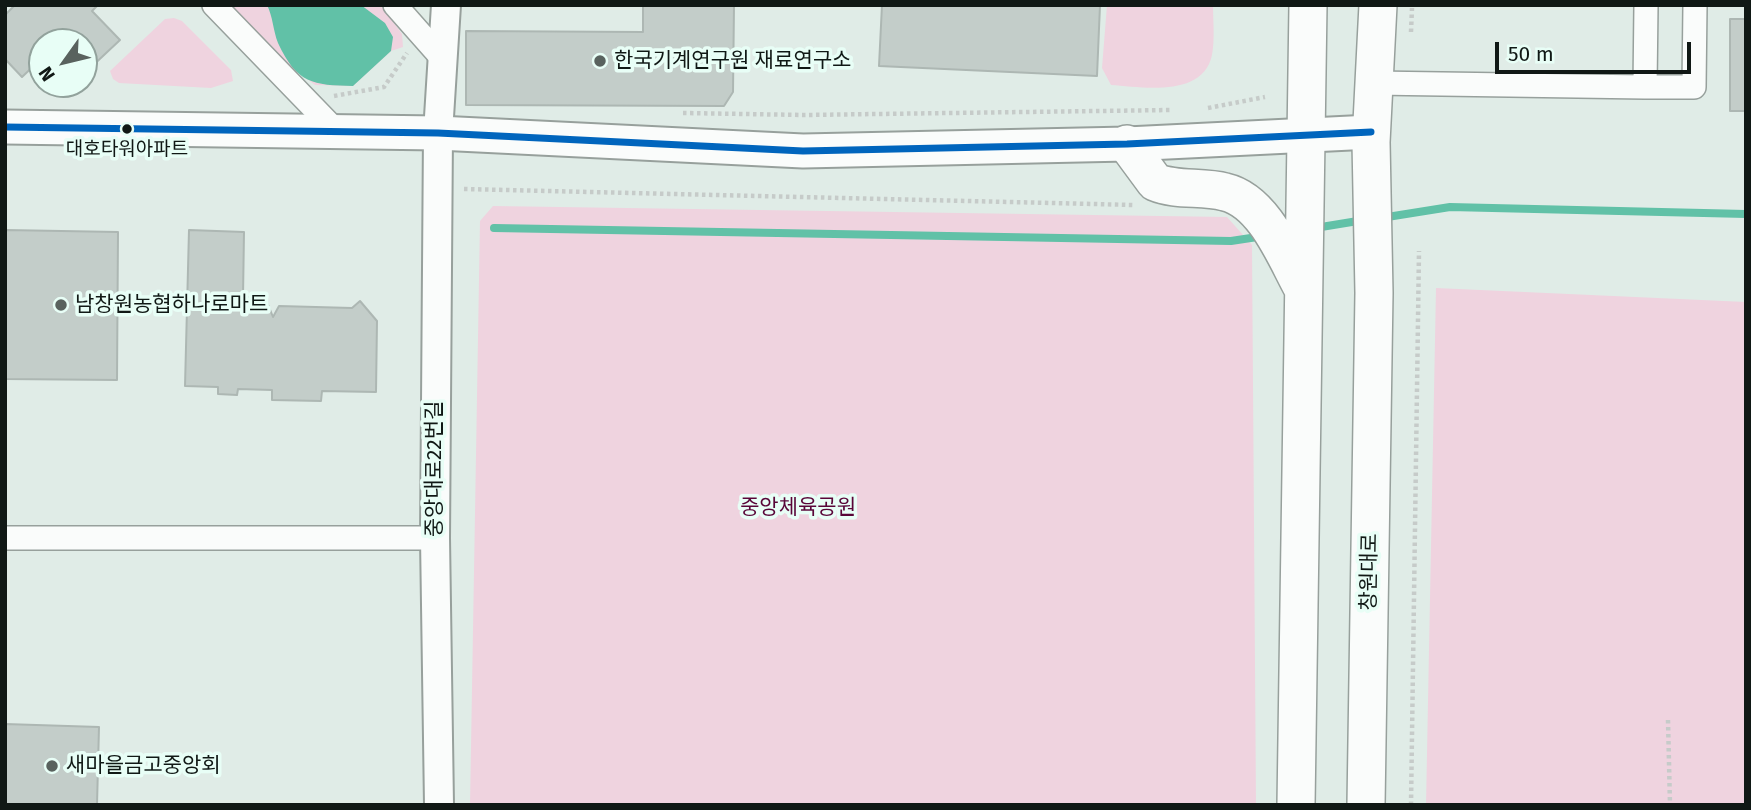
<!DOCTYPE html>
<html>
<head>
<meta charset="utf-8">
<style>
  body { margin:0 }
  #map { position:relative; width:1751px; height:810px; overflow:hidden; background:#e0ece7; font-family:"Fira Sans",sans-serif }
  canvas { display:block }
  .frame { position:absolute; inset:0; border:7px solid #101815; pointer-events:none }
  .north { position:absolute; left:28px; top:28px; width:70px; height:70px; box-sizing:border-box; background:#e8fef6; border:2px solid #92a29c; border-radius:50%; rotate:236deg; font-size:19px; font-weight:700; line-height:28px; text-align:center; color:#101815 }
  .north::after { content:''; display:block; margin:auto; width:24px; height:32px; background:#59625e; clip-path:polygon(50% 0,100% 100%,50% 72%,0 100%) }
  .scale { position:absolute; left:1495px; top:42px; width:196px; height:32px; box-sizing:border-box; border:4px solid #101815; border-top:0; padding-left:9px; font-size:21px; line-height:24px; white-space:nowrap; color:#101815; -webkit-text-stroke:5px #e8fef6; paint-order:stroke }
</style>
</head>
<body>
<div id="map">
<canvas width="1751" height="810"></canvas>
<div class="frame"></div>
<div class="north">N</div>
<div class="scale">50 m</div>
</div>
<script>
const ctx = document.querySelector('canvas').getContext('2d');
ctx.lineJoin = 'round';
function paint(path, color) {
  ctx.fillStyle = color;
  ctx.fill(path, 'evenodd');
}
function trace(path, color, width, dash) {
  ctx.strokeStyle = color;
  ctx.lineWidth = width;
  ctx.lineCap = dash ? 'butt' : 'round';
  ctx.setLineDash(dash || []);
  ctx.stroke(path);
}
function write(font, color, halo, rows, align = 'center') {
  ctx.font = font + ' "Fira Sans","Noto Sans KR",sans-serif';
  ctx.lineWidth = 7;
  ctx.setLineDash([]);
  ctx.textBaseline = 'middle';
  ctx.strokeStyle = halo;
  ctx.fillStyle = color;
  for (const [text, x, y, turn = 0] of rows) {
    ctx.save();
    ctx.translate(x, y);
    ctx.rotate((+turn || 0) * Math.PI / 180);
    ctx.textAlign = isNaN(turn) ? turn : align;
    if (halo) ctx.strokeText(text, 0, 0);
    ctx.fillText(text, 0, 0);
    ctx.restore();
  }
}
const green = new Path2D(`
  M226,5h155l21,29 1,13 -12,4 -38,35 -38,-1 -51,-39z
  M1107,5h106c0,16 2,34 -1,50 -9,43 -70,32 -101,30l-9,-17z
  M174,18l8,3 49,49 2,11 -22,7 -92,-5 -6,-4 -3,-8 55,-52z
  M493,206l734,11 25,28 4,560h-786l10,-584z
  M1436,288l310,14v503h-320z`);
const water = new Path2D(`
  M267,5h94l24,18 8,14 -2,14 -38,35c-40,-1 -56,-2 -75,-43 -5,-13 -5,-26 -11,-38z`);
const stream = new Path2D(`
  M1381,218l69,-11 296,7
  M494,228l737,13 33,-5
  M1315,228l49,-8`);
const building = new Path2D(`
  M15,5h83l-6,6 28,29 -33,31 -3,-3v-26h-42v16l-20,19 -17,-18v-44z
  M643,5h91l-1,87 -9,14 -258,-1v-74l177,1z
  M882,5h218l-3,71 -218,-10z
  M1730,19h16v92h-16z
  M5,230l113,2 -1,148 -112,-1z
  M189,230l55,2 -1,65h22l8,20 6,-11 73,2 8,-7 17,20 -1,71 -54,-1 -1,10 -49,-1v-10l-34,-1 -1,6 -19,-1v-7l-33,-1z
  M5,724l94,3 -2,78h-92z`);
const path = new Path2D(`
  M1411,32l1,-24
  M334,96l50,-9 23,-34
  M1208,108l57,-11
  M683,113l121,2 367,-5
  M464,189l670,16
  M1668,720l2,85
  M1411,805l8,-554`);
const minor = new Path2D(`
  M214,5l124,128
  M395,5l46,52
  M1374,83l271,4 1,-82
  M1645,87h49l1,-82
  M5,538h430`);
const tertiary = new Path2D(`
  M439,805l-4,-267 3,-405 8,-128`);
const secondary = new Path2D(`
  M5,127l433,6 365,18 324,-7 244,-12`);
const primary = new Path2D(`
  M1127,144l28,38c21,9 47,4 70,10 39,9 60,64 77,95
  M1296,805l12,-800
  M1366,805l8,-512 -3,-151 7,-137`);
const bus1 = new Path2D(`
  M5,127l433,6 365,18 324,-7 244,-12`);
const markers = [
  [600,61,7,"#59625e"],
  [127,129,6,"#101815"],
  [61,305,7,"#59625e"],
  [52,766,7,"#59625e"]
];
const busNames = [
  ["대호타워아파트",127,150]
];
const poiNames = [
  ["한국기계연구원 재료연구소",614,61],
  ["남창원농협하나로마트",75,305],
  ["새마을금고중앙회",66,766]
];
const streetNames = [
  ["중앙대로22번길",435,469,-90],
  ["창원대로",1370,572,-89]
];
const parkNames = [
  ["중앙체육공원",798,508]
];
paint(green, '#efd3df');
paint(water, '#61c1a7');
trace(stream, '#61c1a7', 8);
paint(building, '#c3cdc9');
trace(building, '#adb7b3', 2);
trace(minor, '#97a09c', 26);
trace(tertiary, '#97a09c', 32);
trace(secondary, '#97a09c', 37);
trace(primary, '#97a09c', 40);
trace(path, '#c6cbc9', 4.5, [3.5, 3.5]);
trace(minor, '#fafcfb', 23);
trace(tertiary, '#fafcfb', 28);
trace(secondary, '#fafcfb', 33);
trace(primary, '#fafcfb', 37);
trace(bus1, '#0065bd', 7);
for (const [x, y, r, color] of markers) {
  const dot = new Path2D();
  dot.arc(x, y, r, 0, 2 * Math.PI);
  ctx.fillStyle = color;
  ctx.fill(dot);
  trace(dot, '#e8fef6', 2.5);
}
write('19px', '#101815', '#e8fef6', busNames);
write('21px', '#101815', '#e8fef6', poiNames, 'left');
write('21px', '#101815', '#e8fef6', streetNames);
write('21px', '#590538', '#e8fef6', parkNames);
</script>
</body>
</html>
